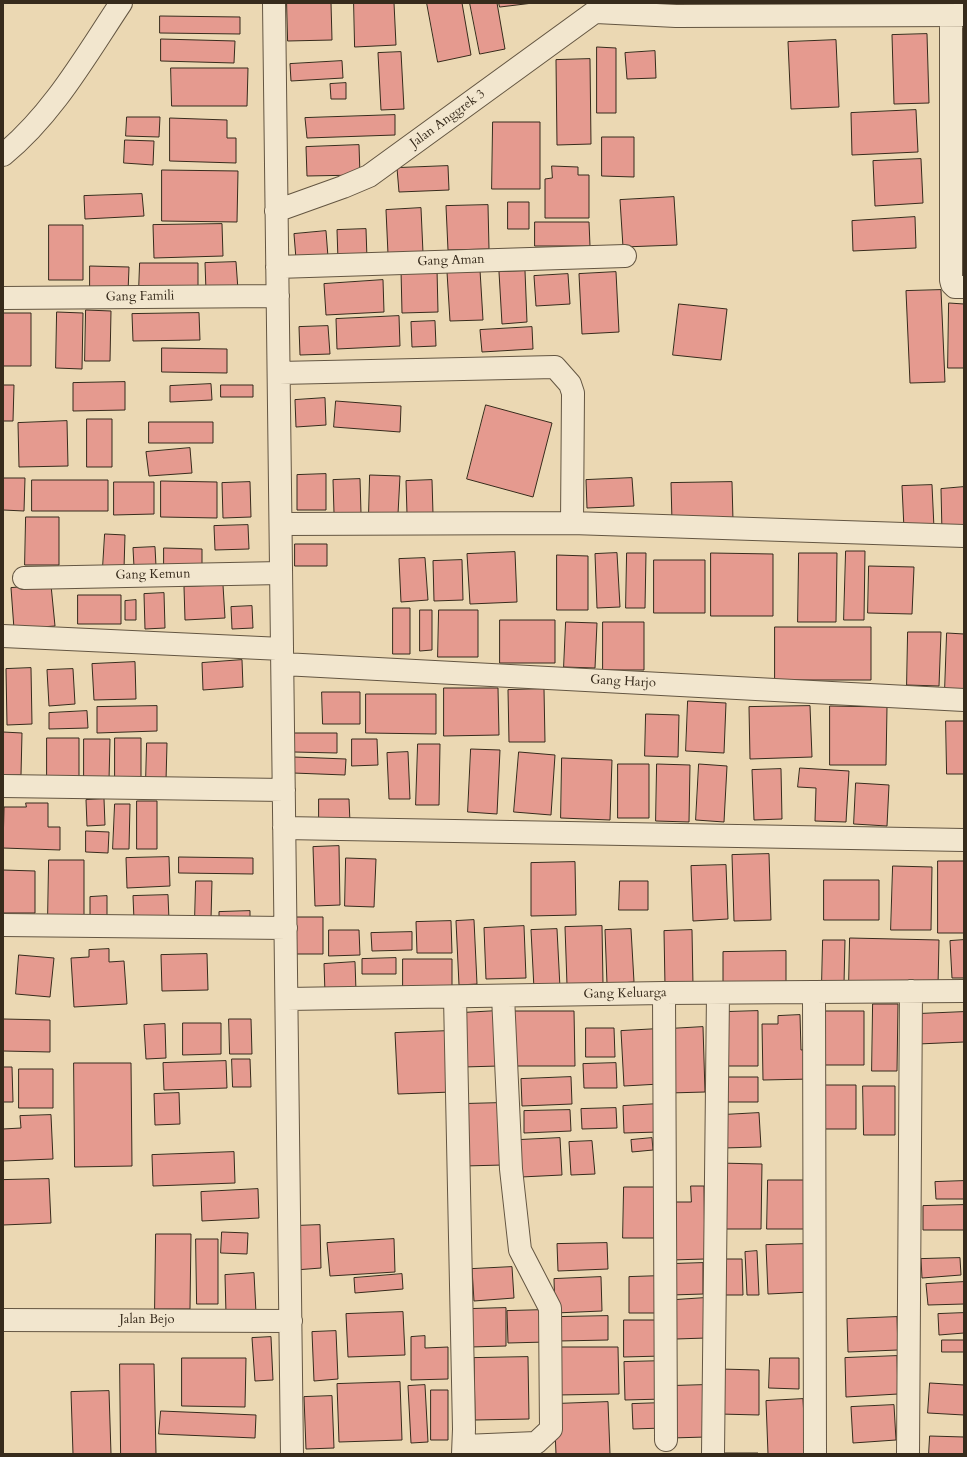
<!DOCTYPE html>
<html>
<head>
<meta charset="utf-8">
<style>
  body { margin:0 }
  #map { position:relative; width:967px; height:1457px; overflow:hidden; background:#ebd8b3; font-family:Cardo,serif }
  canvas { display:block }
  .frame { position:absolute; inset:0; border:4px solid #372b1c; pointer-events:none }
</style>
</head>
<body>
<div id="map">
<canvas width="967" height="1457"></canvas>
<div class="frame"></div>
</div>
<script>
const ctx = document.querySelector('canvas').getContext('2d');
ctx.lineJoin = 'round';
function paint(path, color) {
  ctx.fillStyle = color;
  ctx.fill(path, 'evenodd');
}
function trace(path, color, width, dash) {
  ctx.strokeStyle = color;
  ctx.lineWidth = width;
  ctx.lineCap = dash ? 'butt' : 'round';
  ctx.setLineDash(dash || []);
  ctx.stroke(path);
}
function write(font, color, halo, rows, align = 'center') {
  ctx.font = font + ' Cardo,serif';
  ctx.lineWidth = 3;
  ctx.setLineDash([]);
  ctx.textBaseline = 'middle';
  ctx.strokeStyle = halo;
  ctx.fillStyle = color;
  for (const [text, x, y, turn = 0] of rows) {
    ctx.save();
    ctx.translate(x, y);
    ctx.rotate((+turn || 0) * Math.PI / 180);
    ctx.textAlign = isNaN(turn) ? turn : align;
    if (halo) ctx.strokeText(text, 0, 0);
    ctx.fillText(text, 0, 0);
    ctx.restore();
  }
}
const building = new Path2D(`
  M287,3h44l1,37 -44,1z
  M354,3h40l2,42 -41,2z
  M427,3h35l9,52 -33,7z
  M470,3h27l8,46 -25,5z
  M499,3h34l-33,4z
  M786,3h40v6l-40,1z
  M160,16l80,1v17l-80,-1z
  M927,34l2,69 -35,1 -2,-69z
  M161,39l74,2 -1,22 -73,-2z
  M836,40l3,67 -48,2 -3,-67z
  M597,47l19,1v65h-19z
  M655,51l1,27 -29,1 -2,-26z
  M401,52l3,57 -23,1 -3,-57z
  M590,59l1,85 -34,1 -1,-85z
  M342,61l1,17 -52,3 -1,-17z
  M171,68h77l-1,38h-75z
  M346,83v16h-15l-1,-15z
  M916,110l2,42 -66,3 -1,-42z
  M395,115v20l-88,3 -2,-20z
  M127,117h33l-1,20 -33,-1z
  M170,118l57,2v18h9v25l-66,-2z
  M493,122h47v67h-48z
  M602,137h32v40l-32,-1z
  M125,140l29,1 -1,24 -29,-2z
  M359,145l1,30 -53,1 -1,-29z
  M921,159l2,44 -48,3 -2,-45z
  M448,166l1,24 -50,2 -2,-24z
  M552,166l26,1v8h11v43h-44v-39l7,-1z
  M162,170l76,1 -1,51 -75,-1z
  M142,194l2,22 -59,3 -1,-23z
  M674,197l3,48 -54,2 -3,-47z
  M508,202h21v27h-21z
  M488,205l1,44 -41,1 -2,-44z
  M421,208l2,45 -35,1 -2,-44z
  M915,217l1,31 -63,3 -1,-30z
  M535,222h54l1,24h-55z
  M222,224l1,32 -69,2 -1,-33z
  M49,225h34v55h-34z
  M366,229l1,30 -29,1 -1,-30z
  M326,231l2,26 -32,2 -2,-25z
  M236,262l2,28 -32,1 -1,-28z
  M140,263h58v29l-59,-1z
  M90,266l39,1 -1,25 -38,-1z
  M437,269l1,43 -36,1 -1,-43z
  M480,270l3,50 -33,1 -3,-49z
  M525,271l2,51 -25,2 -3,-52z
  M616,272l3,60 -37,2 -3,-60z
  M568,274l2,30 -34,2 -2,-30z
  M383,280l1,32 -58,3 -2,-31z
  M941,290l4,92 -35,1 -4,-92z
  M949,303l15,1v64h-16z
  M679,304l48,5 -6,51 -48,-5z
  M86,310l25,1 -1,50h-25z
  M57,312l26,1 -1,56 -26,-1z
  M3,313h28v53h-28z
  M199,313l1,27 -67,1 -1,-27z
  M399,316l1,30 -63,3 -1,-30z
  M435,321l1,25 -24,1 -1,-25z
  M328,326l2,28 -30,1 -1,-28z
  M532,327l1,22 -51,3 -2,-22z
  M162,348l65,1v24l-65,-1z
  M125,382v28l-52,1v-28z
  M211,384l1,16 -42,2v-16z
  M3,385h11l-1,36h-10z
  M221,385h32v12h-32z
  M325,398l1,27 -30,2 -1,-27z
  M336,401l65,5 -1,26 -66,-5z
  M486,405l66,18 -19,74 -66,-18z
  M87,419h25v48h-25z
  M67,421l1,45 -49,1 -1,-44z
  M149,422h64v21h-64z
  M190,448l2,25 -43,3 -3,-24z
  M326,474v36h-29v-35z
  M370,475l30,1 -2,38 -29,-1z
  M3,478h22l-1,33 -21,-1z
  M632,478l2,28 -47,2 -1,-28z
  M360,479l1,34h-27l-1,-33z
  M32,480h76v31h-76z
  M432,480l1,34h-26l-1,-33z
  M161,481l56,1v36l-56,-1z
  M114,482h40v32l-40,1z
  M250,482l1,35 -28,1 -1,-35z
  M732,482l1,39 -61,1 -1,-39z
  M932,485l2,43 -30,1 -2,-43z
  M964,487v45l-22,1 -1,-44z
  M26,517h33v48h-34z
  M248,525l1,24 -34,1 -1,-24z
  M105,534l20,1 -1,34 -21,-2z
  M295,544h32v22h-32z
  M155,547l1,19 -22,1 -1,-19z
  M164,548l38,1v20l-38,-1z
  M846,551h19l-1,69h-20z
  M515,552l2,50 -47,2 -3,-50z
  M617,553l3,54 -23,1 -2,-54z
  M627,553h19l-1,55h-19z
  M711,553l62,1v62h-62z
  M799,553h38l-1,69h-38z
  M557,555l31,1v54h-31z
  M425,558l3,42 -27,2 -2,-43z
  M462,560l1,40 -29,1 -1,-40z
  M654,560h51v53h-51z
  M869,566l45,1 -2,47 -44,-1z
  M51,585l4,41 -41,3 -3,-41z
  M223,585l2,33 -40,2 -1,-33z
  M164,593l1,35 -20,1 -1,-35z
  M78,595h43v29h-43z
  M136,600v20h-11v-19z
  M252,606l1,22 -21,1 -1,-22z
  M393,608h17v46h-17z
  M420,610h12v40l-12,1z
  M439,610h39v47h-40z
  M500,620h55v43h-55z
  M566,622l31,1 -2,45 -31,-1z
  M603,622h41v48h-41z
  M775,627h96v53h-96z
  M908,632h33l-2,54 -32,-1z
  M947,633l17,1v56h-19z
  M242,660l1,27 -40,3 -1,-27z
  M135,662l1,37 -42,1 -2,-36z
  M31,668l1,56 -25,1 -1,-56z
  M73,669l2,35 -26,2 -2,-36z
  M444,688h54l1,47 -55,1z
  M544,689l1,53h-36l-1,-52z
  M322,692h38v32h-37z
  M366,694h70v40l-70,-1z
  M688,701l38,2 -2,50 -38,-2z
  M157,706v25l-60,2v-26z
  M810,706l2,51 -62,2 -1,-52z
  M830,706l57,1 -1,58h-56z
  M87,711l1,17 -39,1v-16z
  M646,714l33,1 -1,42 -33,-1z
  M946,721h18v53h-17z
  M3,732l19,1 -1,42h-18z
  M294,733h43v20l-43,-1z
  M47,738h32v40h-32z
  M115,738h26v43h-26z
  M84,739h26l-1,41 -25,-1z
  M352,739h25l1,26 -26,1z
  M147,743h20l-1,38h-20z
  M418,744h22l-1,61h-23z
  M471,749l29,1 -3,64 -29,-2z
  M408,752l2,47h-21l-2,-46z
  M519,752l36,3 -4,60 -37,-3z
  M294,757l52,2 -1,16 -52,-2z
  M562,758l50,2 -2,60 -49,-2z
  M618,764h31v54h-31z
  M657,764l33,1 -1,57 -33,-1z
  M699,764l28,2 -3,56 -28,-2z
  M800,768l49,3 -3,51 -31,-1 1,-33 -18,-1z
  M781,769l1,50 -28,1 -2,-50z
  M856,783l33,2 -2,41 -33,-2z
  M104,799l1,26 -18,1 -1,-26z
  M319,799h30l1,24 -31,1z
  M137,801h20v48h-20z
  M26,803h22v24h12v23l-57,-2 1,-41h22z
  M115,804h15l-1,45h-16z
  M86,831l23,1 -1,21 -22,-1z
  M339,846l1,59 -25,1 -2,-59z
  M769,854l2,66 -37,1 -2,-66z
  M169,857l1,29 -43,2 -1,-30z
  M179,857l74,1v16l-74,-1z
  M346,858l30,1 -2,48 -29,-1z
  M49,860h35v58h-36z
  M938,861h26v72h-26z
  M575,862l1,53 -45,1v-53z
  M726,865l2,54 -35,2 -2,-55z
  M893,866l39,1 -1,63h-40z
  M3,870l32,1v42h-32z
  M824,880h55v40h-55z
  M196,881h16l-1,38h-16z
  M620,881h28v29h-29z
  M168,895l1,25h-35l-1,-24z
  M107,896v27h-17v-26z
  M250,911v14l-31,1v-14z
  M289,917h34v37h-34z
  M474,920l3,64 -18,1 -3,-64z
  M451,921l1,32h-35l-1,-31z
  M524,926l2,52 -40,1 -2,-51z
  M602,926l1,58 -36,1 -2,-58z
  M557,929l3,59 -26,1 -3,-59z
  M631,929l3,53 -27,2 -2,-54z
  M329,930h30l1,25 -31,1z
  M692,930l1,56h-28l-1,-55z
  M412,932v18l-40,1 -1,-18z
  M850,938l89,2 -1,46 -89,-1z
  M823,940h22l-1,44 -22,-1z
  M964,940v38h-12l-2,-37z
  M109,949v13l15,-1 3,43 -53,3 -3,-49 18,-1v-7z
  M786,951v36l-63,1v-36z
  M207,954l1,36 -46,1 -1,-36z
  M19,955l35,3 -4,39 -34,-3z
  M396,958v16h-34v-15z
  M403,959h49v33l-49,1z
  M355,962l1,29 -31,2 -1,-29z
  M873,1004h25l-1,67h-25z
  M497,1011l2,55 -36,1 -2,-54z
  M512,1011h62l1,55h-63z
  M758,1011v55h-33v-54z
  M820,1011h44v54h-45z
  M964,1012v30l-46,2 -1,-30z
  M800,1015l1,35 9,-1 1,30 -48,1 -1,-56h16v-8z
  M3,1019l47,1v32l-47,-1z
  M229,1019h22l1,35h-22z
  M183,1023h38v31l-38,1z
  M165,1024l1,34 -20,1 -2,-34z
  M703,1027l2,65 -36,1 -1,-64z
  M586,1028h28l1,29h-29z
  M658,1029l2,55 -36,2 -3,-55z
  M449,1031l3,61 -54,2 -3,-61z
  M232,1059h18l1,28h-18z
  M226,1061l1,27 -63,2 -1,-27z
  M74,1063h57l1,103 -57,1z
  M616,1063l1,25h-33l-1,-24z
  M3,1067h9l1,35h-10z
  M19,1069h34v39h-34z
  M571,1077l1,27 -50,2 -1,-27z
  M722,1077h36v25h-36z
  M821,1085h35v44h-35z
  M863,1086h32v49h-31z
  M179,1093l1,31 -25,1 -1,-31z
  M501,1103l2,62 -39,1 -2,-62z
  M658,1104l1,28 -35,1 -1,-27z
  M616,1108l1,20 -35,1 -1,-20z
  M570,1110l1,21 -47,2v-22z
  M759,1113l2,34 -38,1 -1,-33z
  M51,1115l2,44 -50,2v-32l18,-1 -1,-12z
  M560,1138l2,37 -41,2 -2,-37z
  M652,1138l1,12 -21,2 -1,-12z
  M592,1141l3,33 -24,1 -2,-33z
  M234,1152l1,31 -82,3 -1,-31z
  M718,1163l44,1 -1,65h-44z
  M49,1179l2,44 -48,2v-45z
  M768,1180h38v49h-39z
  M964,1181v18h-28l-1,-17z
  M691,1186h13l1,73 -34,1v-58h20z
  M624,1187h34l-1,51h-34z
  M258,1189l1,29 -57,3 -1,-29z
  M964,1205v25h-41v-24z
  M320,1225l1,43 -26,2 -2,-44z
  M222,1232l26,1 -1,21 -26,-1z
  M156,1234h35l-1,75h-35z
  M196,1239h22v65h-21z
  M394,1239l1,33 -65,4 -3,-33z
  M607,1243l1,26 -50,2 -1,-27z
  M808,1244l2,48 -42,2 -2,-49z
  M757,1251l2,44h-12l-2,-43z
  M960,1258l1,17 -39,3 -1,-19z
  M722,1259h20l1,36h-19z
  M703,1263v31l-32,1v-31z
  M512,1267l2,31 -40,3 -2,-32z
  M254,1273l2,40 -30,1 -1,-39z
  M402,1274l1,15 -48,4 -1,-15z
  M661,1276v37h-32v-36z
  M601,1277l1,34 -47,2 -1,-34z
  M964,1282v22l-36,1 -2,-21z
  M705,1298l1,40 -30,1 -1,-39z
  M506,1308v38l-36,1 -1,-38z
  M544,1310l2,32 -38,1 -1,-32z
  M403,1312l2,43 -57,2 -2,-43z
  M964,1313v20l-25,2 -1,-21z
  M608,1316v24l-49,1 -1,-24z
  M897,1317l1,33 -50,2 -1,-33z
  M624,1320h37l1,36 -38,1z
  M336,1331l2,48 -24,2 -2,-49z
  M425,1336v12l23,-1v32l-37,1v-43z
  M271,1337l2,43 -18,1 -3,-43z
  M942,1340h22v12h-22z
  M556,1347h62l1,47 -62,1z
  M897,1356l1,38 -52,3 -1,-39z
  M528,1357l1,62 -54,1 -1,-62z
  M182,1358h64l-1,49 -63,-1z
  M770,1358h29v31l-30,-1z
  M664,1361v38l-39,1 -1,-38z
  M120,1364h34l2,90h-35z
  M720,1369l39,1v45l-40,-1z
  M400,1382l2,58 -63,2 -2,-58z
  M930,1383l34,2v30l-36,-2z
  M425,1385l3,57 -17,1 -3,-57z
  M705,1385l1,52 -35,1 -1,-52z
  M431,1390h17v50h-17z
  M109,1391l2,63h-38l-2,-62z
  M332,1396l2,52 -28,1 -2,-52z
  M803,1399l3,55h-38l-2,-53z
  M608,1402l2,52h-54l-2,-50z
  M662,1403l1,25 -30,1 -1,-25z
  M894,1405l2,35 -43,3 -2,-36z
  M161,1411l95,4 -1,23 -96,-4z
  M930,1436l34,1v17h-35z
  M720,1453h38v1h-38z`);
const minor = new Path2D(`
  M274,3l18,1451
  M596,12l80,4 288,-1
  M951,16v264l1,4 3,3h9
  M3,155c50,-41 82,-98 118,-152
  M276,211l67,-24 26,-11 238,-173
  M277,267l348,-11
  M3,298l275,-2
  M279,373l276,-6 15,17 3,9 -1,130
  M281,524l291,-1 392,13
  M24,578l257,-5
  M3,636l279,13
  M283,664l681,36
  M3,786l281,4
  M284,828l680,12
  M3,925l283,3
  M814,992l1,462
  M664,993l2,447
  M455,997l9,432 -1,25
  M287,999l377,-6 300,-2
  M3,1320l288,1
  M464,1446l72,-3 15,-14 -1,-121 -30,-58 -9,-81 -8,-173
  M713,1454l5,-461
  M908,1454l3,-463`);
const streetNames = [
  ["Jalan Anggrek 3",448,119,-36],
  ["Gang Aman",451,261,-2],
  ["Gang Famili",140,297,-1],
  ["Gang Kemun",153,575,-1],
  ["Gang Harjo",623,682,3],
  ["Gang Keluarga",625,994,-1],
  ["Jalan Bejo",147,1320]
];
paint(building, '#e59a8f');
trace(building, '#372b1c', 1);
trace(minor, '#645642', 24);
trace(minor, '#f2e6ce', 22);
write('13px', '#372b1c', '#f2e6ce', streetNames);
</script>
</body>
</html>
